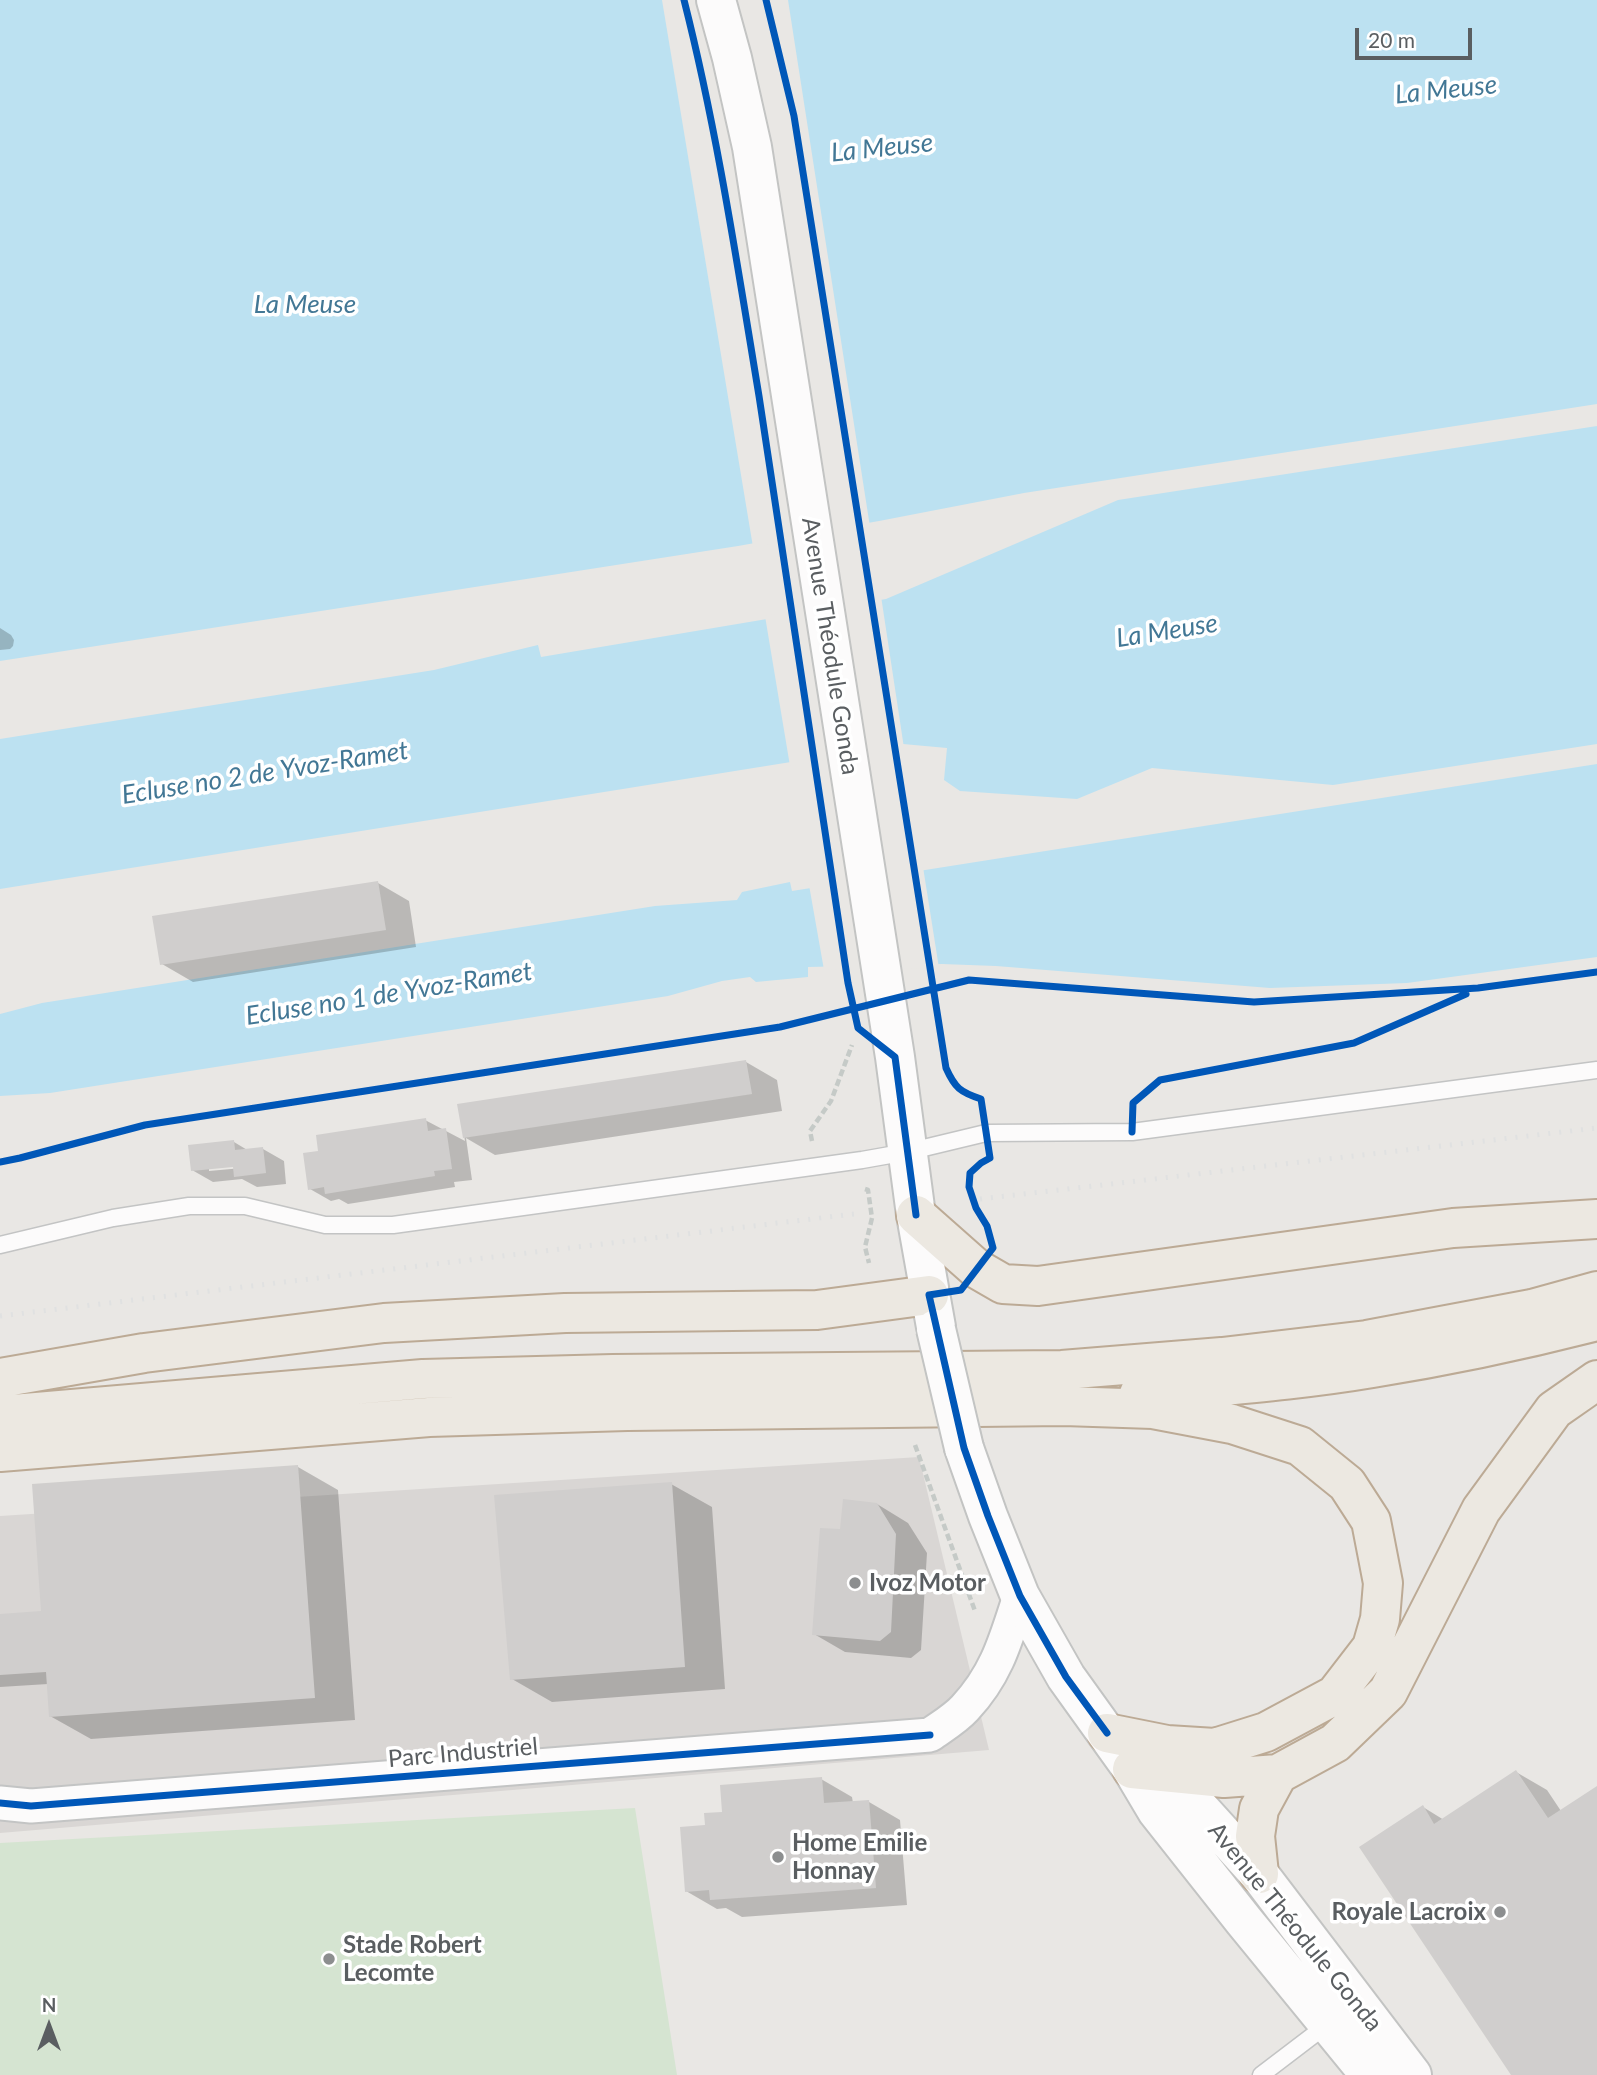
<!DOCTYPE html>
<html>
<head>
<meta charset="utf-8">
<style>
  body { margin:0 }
  #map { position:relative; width:1597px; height:2075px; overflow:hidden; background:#e9e7e4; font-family:Lato,sans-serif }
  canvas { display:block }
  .north { position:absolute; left:14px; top:1991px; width:70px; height:70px; -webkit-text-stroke:5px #fff; paint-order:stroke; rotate:0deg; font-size:19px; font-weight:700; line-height:28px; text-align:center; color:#5a5e61 }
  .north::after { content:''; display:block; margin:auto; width:24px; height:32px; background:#5a5e61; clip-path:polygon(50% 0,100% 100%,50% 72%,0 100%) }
  .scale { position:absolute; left:1355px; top:28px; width:117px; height:32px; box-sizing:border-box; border:4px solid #5a5e61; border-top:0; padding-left:9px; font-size:21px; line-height:24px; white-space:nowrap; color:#5a5e61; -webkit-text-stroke:5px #fff; paint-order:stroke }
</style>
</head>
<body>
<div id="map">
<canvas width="1597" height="2075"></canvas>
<div class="north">N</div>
<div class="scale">20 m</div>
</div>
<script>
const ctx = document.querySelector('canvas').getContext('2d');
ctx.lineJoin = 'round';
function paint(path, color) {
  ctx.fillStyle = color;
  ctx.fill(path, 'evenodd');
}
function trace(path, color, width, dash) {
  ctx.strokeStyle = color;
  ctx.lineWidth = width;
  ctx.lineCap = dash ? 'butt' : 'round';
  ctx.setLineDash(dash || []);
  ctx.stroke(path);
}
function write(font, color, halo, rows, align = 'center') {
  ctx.font = font + ' Lato,sans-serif';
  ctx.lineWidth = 7;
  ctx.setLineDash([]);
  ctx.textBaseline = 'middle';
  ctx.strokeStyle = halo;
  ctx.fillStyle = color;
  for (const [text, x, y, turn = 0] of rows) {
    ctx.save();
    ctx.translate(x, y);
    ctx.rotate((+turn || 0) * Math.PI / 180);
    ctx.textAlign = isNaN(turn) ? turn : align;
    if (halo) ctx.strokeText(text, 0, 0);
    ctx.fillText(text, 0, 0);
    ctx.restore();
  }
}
const industrial = new Path2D(`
  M919,1457l70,293 -989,83v-317z`);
const green = new Path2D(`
  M635,1808l42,267h-677v-232z`);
const water = new Path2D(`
  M0,0h1597v404l-573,89 -145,28 -141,25 -738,115z
  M1597,426v318l-264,41 -181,-17 -75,31 -117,-8 -16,-11 3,-32 -44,-4 -903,145v-150l434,-69 104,-25 3,12 345,-58 232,-99z
  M1597,764v193l-190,26 -137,5 -274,-22 -54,-2 -134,3v10l-52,5 -6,-5 -28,4 -54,15 -618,97 -50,3v-82l42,-11 613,-97 82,-6 5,-8 48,-10 2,9z`);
const pier = new Path2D(`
  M662,0h126l82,527 -117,20z
  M881,596l23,152 -114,18 -25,-150z
  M923,867l16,101 -115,2 -15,-85z`);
const shadow = new Path2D(`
  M0,628l11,7 3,5 -1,6 -3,3 -10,1z
  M378,883l31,18 7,46 -223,35 -31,-18z
  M746,1062l31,18 5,31 -287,44 -29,-17 6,42 -18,2 1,5 -107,17 -9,-5 -8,2 -21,-12 10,-36 105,-33 40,21 -6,-35z
  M234,1142l15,9 14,-2 21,12 2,23 -29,3 -15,-8 -29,3 -21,-12zM241,1164l1,4 -33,3v-3z
  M298,1467l40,23 17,230 -264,19 -41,-23 -2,-32 -48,3v-72l43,-3z
  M671,1484l41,23 13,182 -173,13 -40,-23z
  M877,1504l31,19 19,30 -6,97 -10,8 -66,-6 -31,-18 27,-103z
  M1516,1772l31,18 14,21 36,-23v287h-84l-90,-268 21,13z
  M821,1779l31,18 1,6 16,-1 31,18 7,85 -165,12 -16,-9 -9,1 -31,-18 21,-64 17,-13z`);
const building = new Path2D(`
  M378,881l8,49 -226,35 -8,-49z
  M746,1060l6,34 -289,44 -6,-34z
  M426,1118l2,13 18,-3 6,41 -18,2 1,5 -110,18 -1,-7 -16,3 -5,-37 15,-2 -2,-16z
  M234,1140l1,10 28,-3 3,26 -32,4 -1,-10 -42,4 -3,-26z
  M298,1465l17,233 -266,19 -3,-45 -46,3v-61l41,-3 -9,-127z
  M672,1482l13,185 -175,13 -16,-185z
  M843,1499l34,4 19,31 -5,98 -11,9 -68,-6 8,-107 20,1z
  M1516,1770l32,48 49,-32v289h-86l-152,-228 64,-42 11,19z
  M822,1777l2,26 45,-3 7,88 -166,12 -1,-10 -24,2 -5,-65 25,-2 -1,-12 18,-1 -2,-27z`);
const path = new Path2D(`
  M812,1141l-2,-10 21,-30 21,-56
  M865,1189l3,1 4,28 -7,29 4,16
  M915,1445l60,166`);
const lane = new Path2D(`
  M0,1245l113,-27 76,-12h56l80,19h68l469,-65 45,-8 79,-19 146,-1 465,-62
  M1261,2075l67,-51`);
const street = new Path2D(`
  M0,1803l31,3 899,-71c11,-8 25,-16 35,-27 32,-34 41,-69 55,-112`);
const secondary = new Path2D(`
  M716,0l16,58 20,89 143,910 21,158 20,112
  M964,1448l24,68 32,80 46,81 66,92 25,42 87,110 126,154
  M1134,1770l57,29 68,75 153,201`);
const highway = new Path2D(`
  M916,1215l61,54 26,15 35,2 415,-58 144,-9
  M0,1378l144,-25 240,-30 181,-10 252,-3 112,-15
  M1139,1394c78,-8 156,-13 233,-26 76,-12 151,-28 225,-47
  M0,1415l423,-36 190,-5 449,-4 160,-13 145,-17 165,-31 65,-18
  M0,1452l429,-35 198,-6 437,-5 89,3 79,15 68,22 47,38 24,37 12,62 -3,36 -8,28 -37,48 -69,37 -51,16 -48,-3 -60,-12
  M1132,1769l92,9 54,-4 57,-31 53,-51 93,-182 73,-100 43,-30
  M1259,1874l-4,-38 4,-27 19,-35`);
const rail = new Path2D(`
  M980,1199l617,-71
  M0,1316l862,-103`);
const secondaryBridge = new Path2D(`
  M936,1329l28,119`);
const cycleway = new Path2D(`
  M684,0c33,130 53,263 75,396 31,195 59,391 89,587l10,45 37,29 21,158
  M766,0l28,116 152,952c9,20 14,24 35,31l9,59 -9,5 -11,10 -1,14 7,21 11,18 6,22 -32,42 -32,5 35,153 24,68 32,80 46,81 41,56
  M1132,1132l1,-29 27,-23 194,-37 112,-49
  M0,1162l20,-4 125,-33 635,-98 189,-47 285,22 224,-14 119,-16
  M0,1803l31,3 899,-71`);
const markers = [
  [855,1583,7,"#8c8e8f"],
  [778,1857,7,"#8c8e8f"],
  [1500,1912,7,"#8c8e8f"],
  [329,1959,7,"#8c8e8f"]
];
const streetNames = [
  ["Avenue Théodule Gonda",830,646,81],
  ["Parc Industriel",463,1753,-5],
  ["Avenue Théodule Gonda",1295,1927,51]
];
const poiNames = [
  ["Ivoz Motor",869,1583],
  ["Home Emilie",792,1843],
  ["Honnay",792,1871],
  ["Royale Lacroix",1486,1912,"right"],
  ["Stade Robert",343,1945],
  ["Lecomte",343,1973]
];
const waterNames = [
  ["La Meuse",1446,90,-6],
  ["La Meuse",882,148,-6],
  ["La Meuse",305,305],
  ["La Meuse",1167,631,-9],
  ["Ecluse no 2 de Yvoz-Ramet",265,773,-9],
  ["Ecluse no 1 de Yvoz-Ramet",389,994,-9]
];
paint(industrial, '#d9d6d4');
paint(green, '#d5e4d1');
paint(water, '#bce1f1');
paint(pier, '#e9e7e4');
paint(shadow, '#0003');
paint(building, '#d0cecd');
trace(lane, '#c3c4c4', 19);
trace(street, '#c3c4c4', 37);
trace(secondary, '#c3c4c3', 42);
trace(highway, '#bcaa95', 42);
trace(path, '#c5cac7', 4.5, [7, 3.5]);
trace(lane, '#fcfbfb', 16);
trace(street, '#fcfbfb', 33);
trace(secondary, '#fcfbfb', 38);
trace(highway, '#ece8e1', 38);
trace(rail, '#e0e1e1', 5, [2, 9]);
trace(secondaryBridge, '#c3c4c3', 42, []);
trace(secondaryBridge, '#fcfbfb', 38);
trace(cycleway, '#0057b8', 7);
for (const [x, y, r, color] of markers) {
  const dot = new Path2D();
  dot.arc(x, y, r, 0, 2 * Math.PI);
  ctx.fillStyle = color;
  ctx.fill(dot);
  trace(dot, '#fff', 2.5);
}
write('24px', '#5a5e61', '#fff', streetNames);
write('bold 24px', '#5a5e61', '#fff', poiNames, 'left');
write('italic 26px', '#427795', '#fff', waterNames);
</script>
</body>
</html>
